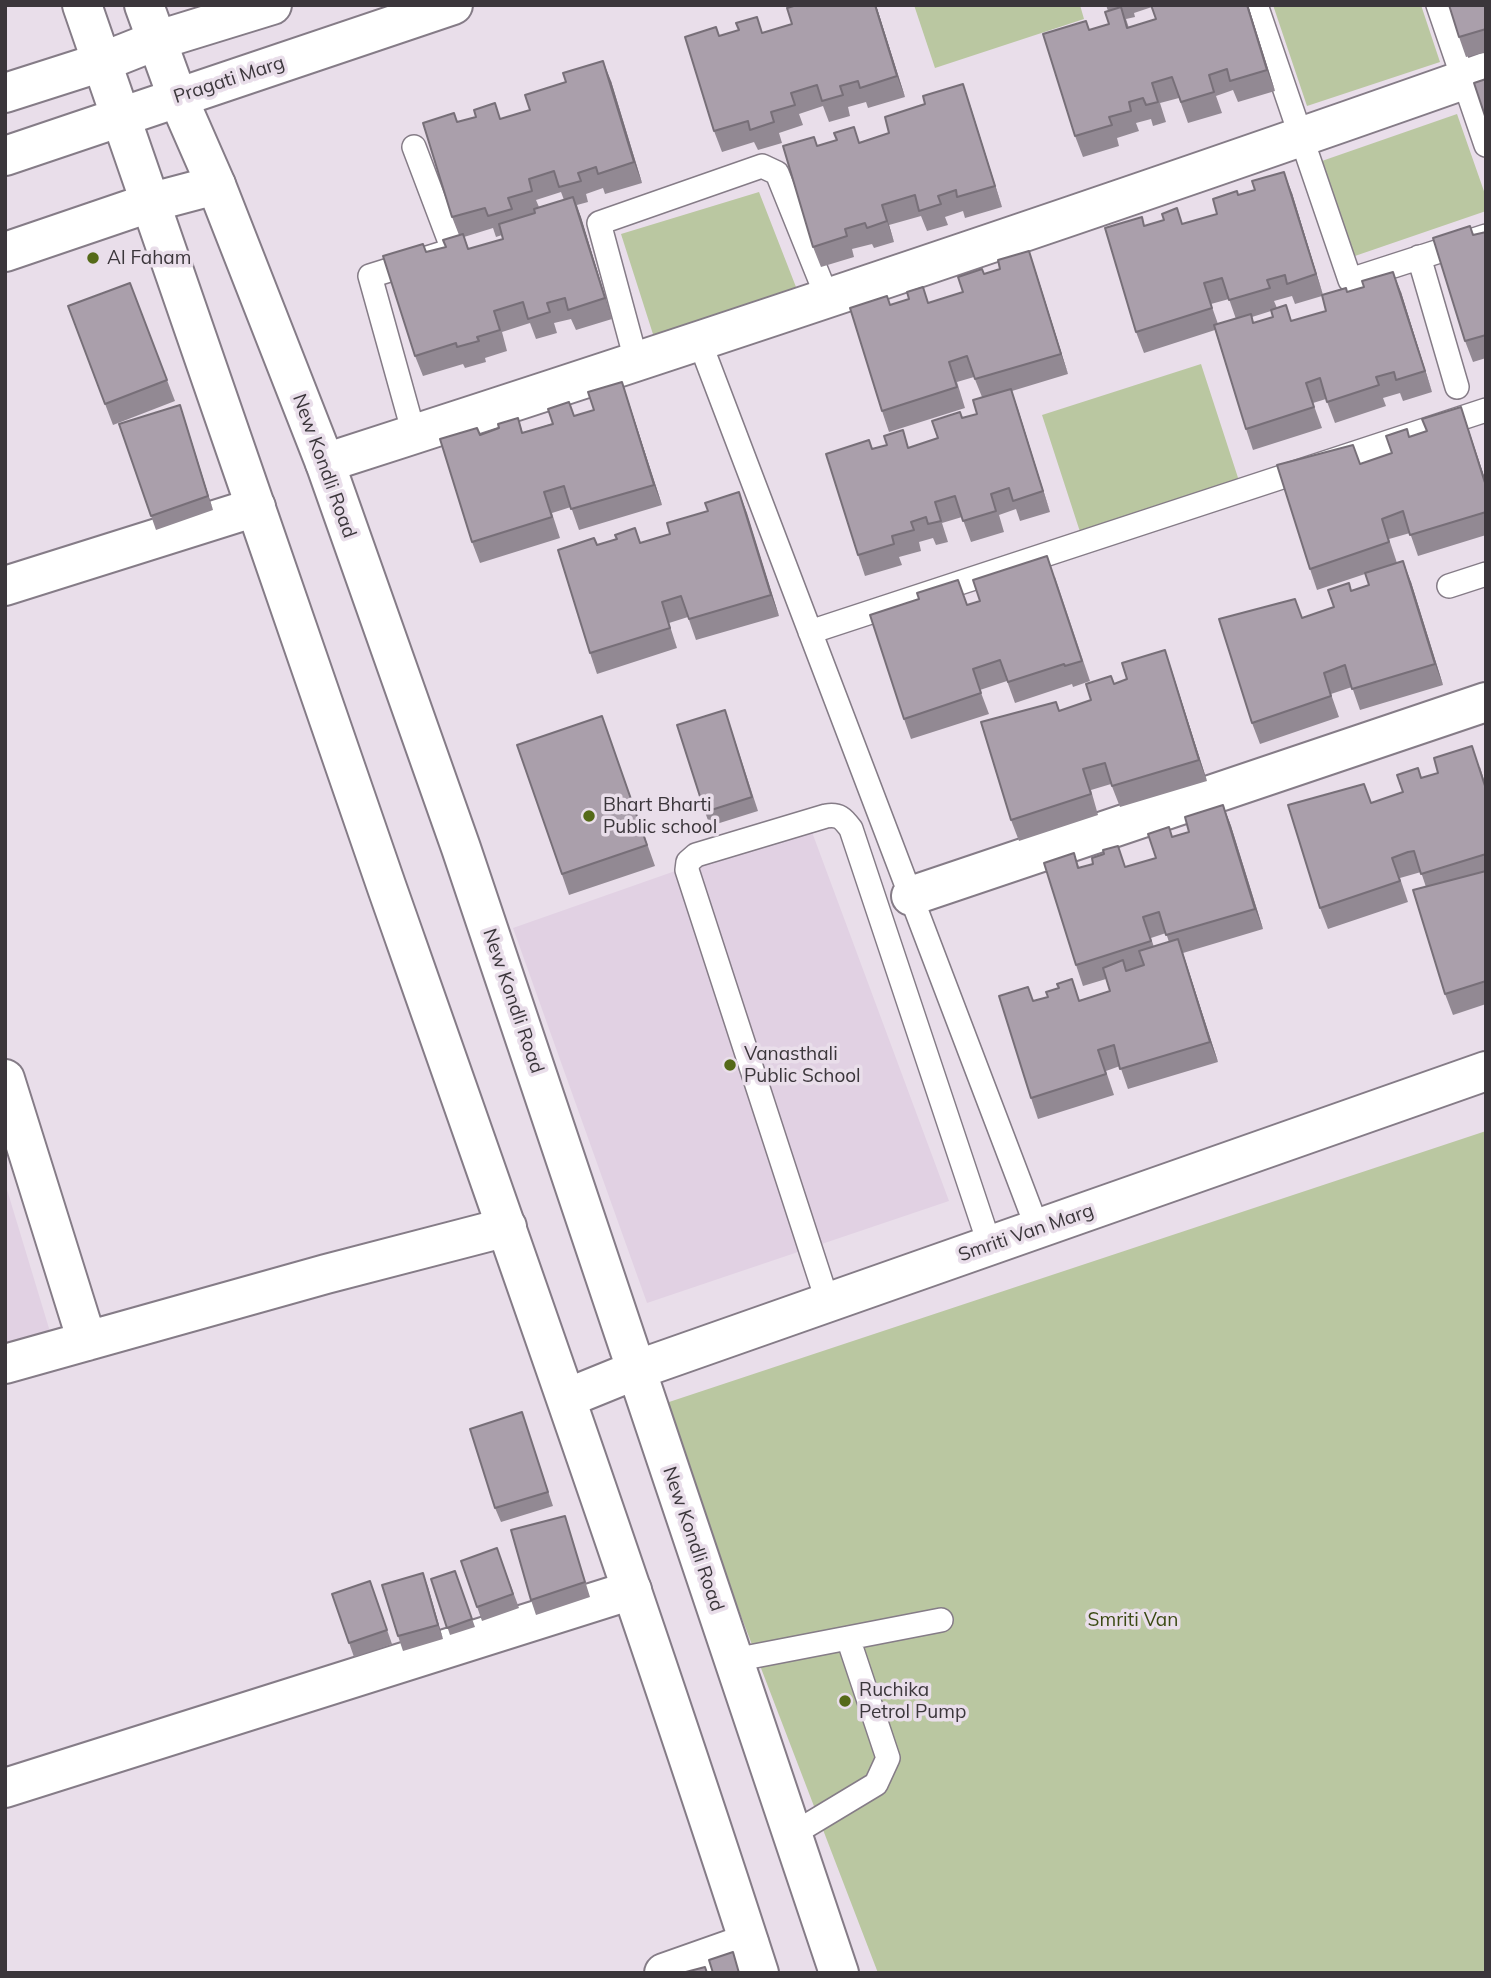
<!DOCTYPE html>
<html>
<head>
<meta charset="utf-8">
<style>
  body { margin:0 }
  #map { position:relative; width:1491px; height:1978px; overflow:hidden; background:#e9deea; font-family:Mulish,sans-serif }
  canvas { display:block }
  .frame { position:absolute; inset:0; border:7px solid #3b363b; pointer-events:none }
</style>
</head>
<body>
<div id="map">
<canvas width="1491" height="1978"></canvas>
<div class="frame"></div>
</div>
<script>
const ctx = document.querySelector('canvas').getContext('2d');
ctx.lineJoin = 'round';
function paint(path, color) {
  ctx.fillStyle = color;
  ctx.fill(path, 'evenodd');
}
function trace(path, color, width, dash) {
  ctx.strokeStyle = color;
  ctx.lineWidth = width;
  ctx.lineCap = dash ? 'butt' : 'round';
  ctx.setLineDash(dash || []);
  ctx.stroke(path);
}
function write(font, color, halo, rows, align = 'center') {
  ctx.font = font + ' Mulish,sans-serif';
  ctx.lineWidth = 7;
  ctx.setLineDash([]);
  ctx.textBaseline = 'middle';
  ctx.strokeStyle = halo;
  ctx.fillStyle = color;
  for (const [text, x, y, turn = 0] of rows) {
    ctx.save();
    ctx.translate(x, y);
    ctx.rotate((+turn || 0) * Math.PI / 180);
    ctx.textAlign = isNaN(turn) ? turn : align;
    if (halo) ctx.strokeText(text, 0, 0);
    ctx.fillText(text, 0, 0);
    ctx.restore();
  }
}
const built = new Path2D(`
  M809,824l140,377 -302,102 -134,-375z
  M5,1183l46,152 -46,14z`);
const green = new Path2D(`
  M914,5h166l4,14 -149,49z
  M1273,5h148l19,57 -133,44z
  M1457,114l29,83v14l-134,46 -33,-95z
  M759,192l44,113 -144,48 -38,-119z
  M1201,364l41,126 -159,51 -41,-126z
  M1486,1131v842h-608l-218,-568z`);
const service = new Path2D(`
  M1256,5l94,275 136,-44
  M1438,5l48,140
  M1419,257l38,130
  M699,340l339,890
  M636,360l-37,-137 163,-57 15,7 50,124
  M414,434l-44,-158 83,-26 -39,-103
  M1449,586l37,-12
  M810,632l676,-222
  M828,1303l-141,-433 1,-8 8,-7 130,-39c13,-2 17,2 25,13l139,417
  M848,1638l93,-18
  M734,1660l114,-22 40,120 -12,26 -83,50`);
const minor = new Path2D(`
  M5,252l147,-50 64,-17
  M325,463c388,-125 776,-255 1161,-391
  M5,586l251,-79
  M911,896l575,-194
  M5,1079l82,262
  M5,1364l321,-90 181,-47
  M5,1788l627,-198
  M664,1973l85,-30`);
const tertiary = new Path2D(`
  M82,5c104,293 201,587 304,880 127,361 255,723 373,1088
  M144,5l33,91 39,89 109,278 136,385 378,1125
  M567,1398l69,-28 850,-299`);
const secondary = new Path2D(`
  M5,93l97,-31 53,-21 117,-36
  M5,156l448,-151`);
const wall = new Path2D(`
  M797,5h79l29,92 -37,11 -2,-6 -18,5 2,9 -21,6 -6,-16 -24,8 4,11 -24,8 3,10 -24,7 -4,-8 -32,10 -8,-21 6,-95 42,-3 30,-9z
  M1106,5h142l27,86 -37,11 -5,-12 -17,6 6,17 -34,10 -9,-25 -19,5 6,19 -13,4 -2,-7 -15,4 3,8 -22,7 2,8 -36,11 -8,-21 15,-106 19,-6 -1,-13zM1152,7l4,12 -27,9 -3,-9 9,-2 -1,-4z
  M1486,5v47l-20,5 -7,-20z
  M611,81l31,102 -37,11 -2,-6 -17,6 2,8 -11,3 35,114 -36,11 -5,-11 -17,4 3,10 -21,6 -6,-16 -28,9 5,19 -22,7 1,4 -21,6 -2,-4 -40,12 -8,-20 11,-104 20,-5 13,-12 -7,-18 6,-95 42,-3 30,-9zM561,192l3,8 -25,7 -3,-7zM493,228l3,9 6,-2 1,4 -34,10 -5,-12z
  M970,105l32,102 -37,11 -2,-7 -18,6 3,8 -21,6 -6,-15 -32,9 5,17 -20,6 -2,-4 -20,5 2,8 -33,10 -8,-20 4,-101 43,-4 29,-9z
  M1292,193l31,102 24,-3h54l31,100 -29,9 -3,-8 -17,5 3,8 -51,17 -9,-24 -13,4 9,25 -69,22 -7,-21 -31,-99 -71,23 -8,-21 9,-106 38,-2 34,-10 21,-19zM1292,296l3,8 27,-8 4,15 -34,10 -15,-13 -3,-7zM1229,299l7,20 -18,5 -7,-20zM1271,311l2,6 -19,6 -2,-6z
  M1486,232v126l-13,4 -8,-21 8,-106z
  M1036,272l32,102 -56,17 38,121 -30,9 -4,-12 -17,6 5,17 -33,10 -9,-25 -20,6 6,19 -12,3 -3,-7 -14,4 2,9 -22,6 3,8 -37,11 -7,-21 14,-106 38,-2 28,-9 24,-20 15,-4 5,-17 -8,-20 -17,5 8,26 -76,24 -7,-21 8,-106 38,-2 35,-11 21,-18z
  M130,283l45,118 -62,24 -45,-119z
  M629,403l33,102 -83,25 -8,-23 -19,6 8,25 -80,25 -8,-21 8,-107 19,-7 19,-10 5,15 51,-17z
  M180,405l33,105 -57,20 -37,-106z
  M1461,407l25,75v53l-68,21 -8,-23 -21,6 8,24 14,19 32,103 -83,25 -8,-23 -21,7 8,23 -79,27 -8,-21 50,-105 32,-11 17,-16 18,-6 -4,-11 -48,16 -7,-21 50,-105 32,-11 17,-16 18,-6z
  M739,492l40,124 -83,24 -8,-23 -19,6 8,25 -80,26 -7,-21 7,-108 20,-6 18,-11 6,15 29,-9z
  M1055,577l35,104 -17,6 -1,-3 -57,19 -8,-22 -27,9 9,24 -78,25 -7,-20 63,-114z
  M1165,650l42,131 -87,26 -9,-23 -20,6 7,25 -79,26 -8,-21 48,-109 32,-11 23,-16 13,-5z
  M725,710l33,101 -48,15 -5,-14z
  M602,716l53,150 -86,29 -52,-150z
  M1480,767l6,19v218l-33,11 -8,-21 -19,-107 -5,-15 -21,6 8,24 -80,27 -8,-21 51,-105 32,-11 15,-24 4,10z
  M1223,805l8,21 32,103 -80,24 35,109 -90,27 -8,-23 -14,5 8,24 -76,24 -7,-21 2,-97 47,-1 30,-9 -4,-12 -23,7 -7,-21 -2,-112 5,14h47l30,-9 16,-21 17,-5zM1166,933l3,9 -15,5 -3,-9z
  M522,1412l31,94 -52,16 -6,-14z
  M565,1516l25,81 -54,18 -5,-15z
  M497,1548l22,60 -37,13 -21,-60z
  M455,1571l20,56 -25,8 -19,-56z
  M423,1573l20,66 -40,12 -5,-15z
  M370,1581l22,63 -38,13 -22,-63z`);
const shadedWall = new Path2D(`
  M875,5h1l29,92 -8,-21z
  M1247,5h1l27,86 -8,-21z
  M603,61l8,20 31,102 -8,-21z
  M963,84l7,21 32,102 -7,-21z
  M1284,172l8,21 31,102 -7,-21z
  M573,197l8,20 31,102 -7,-21z
  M882,205l7,20 5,17 -7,-21z
  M1029,251l7,21 32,102 -7,-20z
  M1393,272l8,20 31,100 -7,-21z
  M622,382l7,21 33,102 -8,-20z
  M1011,389l7,20 32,103 -7,-21z
  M180,405l5,15 28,90 -5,-14z
  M1461,407l25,75v4z
  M739,492l8,21 32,103 -8,-21z
  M1403,561l8,21 32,103 -8,-21z
  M1165,650l7,21 35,110 -8,-21z
  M1223,805l8,21 32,103 -8,-20z
  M1178,939l7,21 33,102 -8,-20z
  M423,1573l5,14 15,52 -5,-14z`);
const building = new Path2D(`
  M797,5h78l22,71 -37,12 -2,-7 -18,5 3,9 -21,6 -5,-16 -26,8 4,12 -24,7 3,10 -24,8 -2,-9 -34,10 -29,-94 31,-10 3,9 20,-6 -3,-7 21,-6 5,16 30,-9 -5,-16z
  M1151,5h96l20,65 -37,11 -3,-12 -18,6 5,17 -33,10 -9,-25 -20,6 6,19 -12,3 -3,-7 -14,4 2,9 -22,6 3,8 -37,11 -32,-102 43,-13 3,9 20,-6 -4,-12 16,-5 6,21 29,-9z
  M1449,5h37v24l-27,8z
  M603,61l31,101 -36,12 -2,-7 -18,6 3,8 -22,6 -5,-16 -25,8 3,12 -24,7 4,11 -24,7 -3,-8 -33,9 -29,-94 31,-10 3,9 19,-5 -2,-7 21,-7 5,16 30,-9 -5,-15 41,-13 -3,-9z
  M1486,79v40l-12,-36z
  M963,84l32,102 -38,11 -1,-7 -18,6 3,8 -22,7 -4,-16 -33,10 5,16 -20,7 -2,-5 -20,6 2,7 -34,11 -30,-101 31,-9 3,9 20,-6 -3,-7 20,-6 5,16 30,-10 -4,-16 40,-13 -2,-8z
  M1284,172l32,102 -29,10 -2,-9 -18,5 3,8 -41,12 -7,-22 -18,5 8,25 -76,24 -31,-104 37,-11 2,9 20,-6 -2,-6 15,-6 5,16 35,-10 -4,-15 24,-8 1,4 17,-5 -3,-9z
  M573,197l32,101 -37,12 -3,-12 -18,5 3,9 -22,7 -5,-17 -29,9 6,19 -23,7 2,4 -22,6 -1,-4 -41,13 -32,-100 40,-12 3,8 20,-5 -3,-7 20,-6 5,15 35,-10 -4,-15 36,-11 -1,-4z
  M1470,226l3,9 13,-3v103l-21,6 -32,-103z
  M1029,251l32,103 -86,25 -8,-23 -18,6 8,25 -75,24 -32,-103 37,-12 3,9 19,-6 -2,-7 16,-5 5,16 35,-11 -5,-15 24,-8 2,5 16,-5 -2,-9z
  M1393,272l32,99 -29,9 -2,-8 -18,5 3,8 -52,17 -7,-24 -14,5 8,24 -68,22 -32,-104 37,-11 2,9 20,-6 -2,-7 15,-5 5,16 35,-10 -4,-16 24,-7 1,4 17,-5 -2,-6z
  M130,283l37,97 -62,24 -37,-98z
  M622,382l32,103 -83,24 -7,-23 -20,6 8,25 -80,25 -32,-103 37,-11 3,7 19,-7 -1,-4 20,-6 4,15 31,-9 -5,-15 21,-7 5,14 20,-6 -6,-18z
  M1011,389l32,102 -30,10 -4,-13 -18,6 5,17 -33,10 -8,-25 -20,6 6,19 -13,3 -2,-7 -15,5 3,8 -22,6 2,8 -36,11 -32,-101 43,-14 3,9 15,-4 -3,-9 19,-6 5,18 30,-10 -6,-17 28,-9 2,6 15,-4 -4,-14z
  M180,405l28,91 -57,20 -32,-92z
  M1461,407l25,79v26l-76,23 -7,-24 -21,8 7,23 -79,27 -33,-104 76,-20 7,19 32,-11 -6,-17 21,-7 2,8 18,-6 -5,-12z
  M739,492l32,103 -82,24 -8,-23 -19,6 8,26 -80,25 -32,-103 36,-12 3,7 20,-6 -2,-4 20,-7 5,15 30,-9 -3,-11 41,-12 -3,-8z
  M1047,556l35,105 -17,5 -1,-2 -56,18 -8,-22 -27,9 8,24 -77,26 -34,-104 49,-16 -2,-6 41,-13 9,25 13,-4 -7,-21z
  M1403,561l32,103 -83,25 -7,-24 -21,8 7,23 -79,27 -33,-104 76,-20 7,19 32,-11 -6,-17 21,-7 2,8 18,-6 -4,-12z
  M1165,650l34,110 -87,26 -7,-23 -22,6 8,25 -80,26 -30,-98 75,-20 3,9 32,-11 -5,-16 25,-8 3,8 13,-5 -5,-16z
  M725,710l27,87 -47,15 -28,-87z
  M602,716l45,129 -85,29 -45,-129z
  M1472,746l14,43v65l-65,20 -7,-23 -6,1 -16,6 8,23 -80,27 -32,-103 76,-21 7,19 32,-11 -6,-17 21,-7 3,10 17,-5 -4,-15z
  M1223,805l32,104 -89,26 -7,-23 -16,5 8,24 -75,24 -32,-102 30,-10 4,15 15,-4 -1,-6 12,-4 -1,-4 15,-4 7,21 31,-9 -8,-24 21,-7 3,10 17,-5 -4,-15z
  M1486,871v110l-41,13 -32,-104z
  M1178,939l32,103 -90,27 -6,-24 -16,5 8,24 -75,24 -32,-102 29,-9 5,14 15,-4 -2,-5 13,-4 -2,-4 15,-5 7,22 31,-10 -7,-23 20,-8 3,11 18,-6 -5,-14z
  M522,1412l26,80 -53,16 -25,-79z
  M565,1516l20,66 -54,18 -20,-70z
  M497,1548l16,46 -36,13 -16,-46z
  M455,1571l17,48 -25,9 -16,-49z
  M423,1573l15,52 -40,11 -16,-51z
  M370,1581l17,49 -38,13 -17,-49z
  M733,1952l6,21h-26l-4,-13z
  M705,1967l2,6h-25z`);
const markers = [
  [93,258,7,"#556a18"],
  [589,816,7,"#556a18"],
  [730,1065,7,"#556a18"],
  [845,1701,7,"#556a18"]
];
const streetNames = [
  ["Pragati Marg",229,80,-18],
  ["New Kondli Road",324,466,70],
  ["New Kondli Road",513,1001,71],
  ["Smriti Van Marg",1026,1233,-19],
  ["New Kondli Road",693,1539,71]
];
const poiNames = [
  ["Al Faham",107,258],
  ["Bhart Bharti",603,805],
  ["Public school",603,827],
  ["Vanasthali",744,1054],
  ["Public School",744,1076],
  ["Ruchika",859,1690],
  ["Petrol Pump",859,1712]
];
const parkNames = [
  ["Smriti Van",1133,1620]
];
paint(built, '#e1d1e3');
paint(green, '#bac7a1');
trace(service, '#857c87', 26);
trace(minor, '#857c87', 42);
trace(tertiary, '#857c87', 42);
trace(secondary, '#857c87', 42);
trace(service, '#fff', 23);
trace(minor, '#fff', 38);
trace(tertiary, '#fff', 38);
trace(secondary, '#fff', 38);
paint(wall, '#928993');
paint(shadedWall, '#776f78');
paint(building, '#aa9fab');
trace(building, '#776f78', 2);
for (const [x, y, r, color] of markers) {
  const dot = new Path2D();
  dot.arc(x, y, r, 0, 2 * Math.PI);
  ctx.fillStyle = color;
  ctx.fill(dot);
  trace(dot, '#e9deea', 2.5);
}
write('19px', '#3b363b', '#e9deea', streetNames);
write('19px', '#3b363b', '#e9deea', poiNames, 'left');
write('19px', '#3b4a13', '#e9deea', parkNames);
</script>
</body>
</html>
